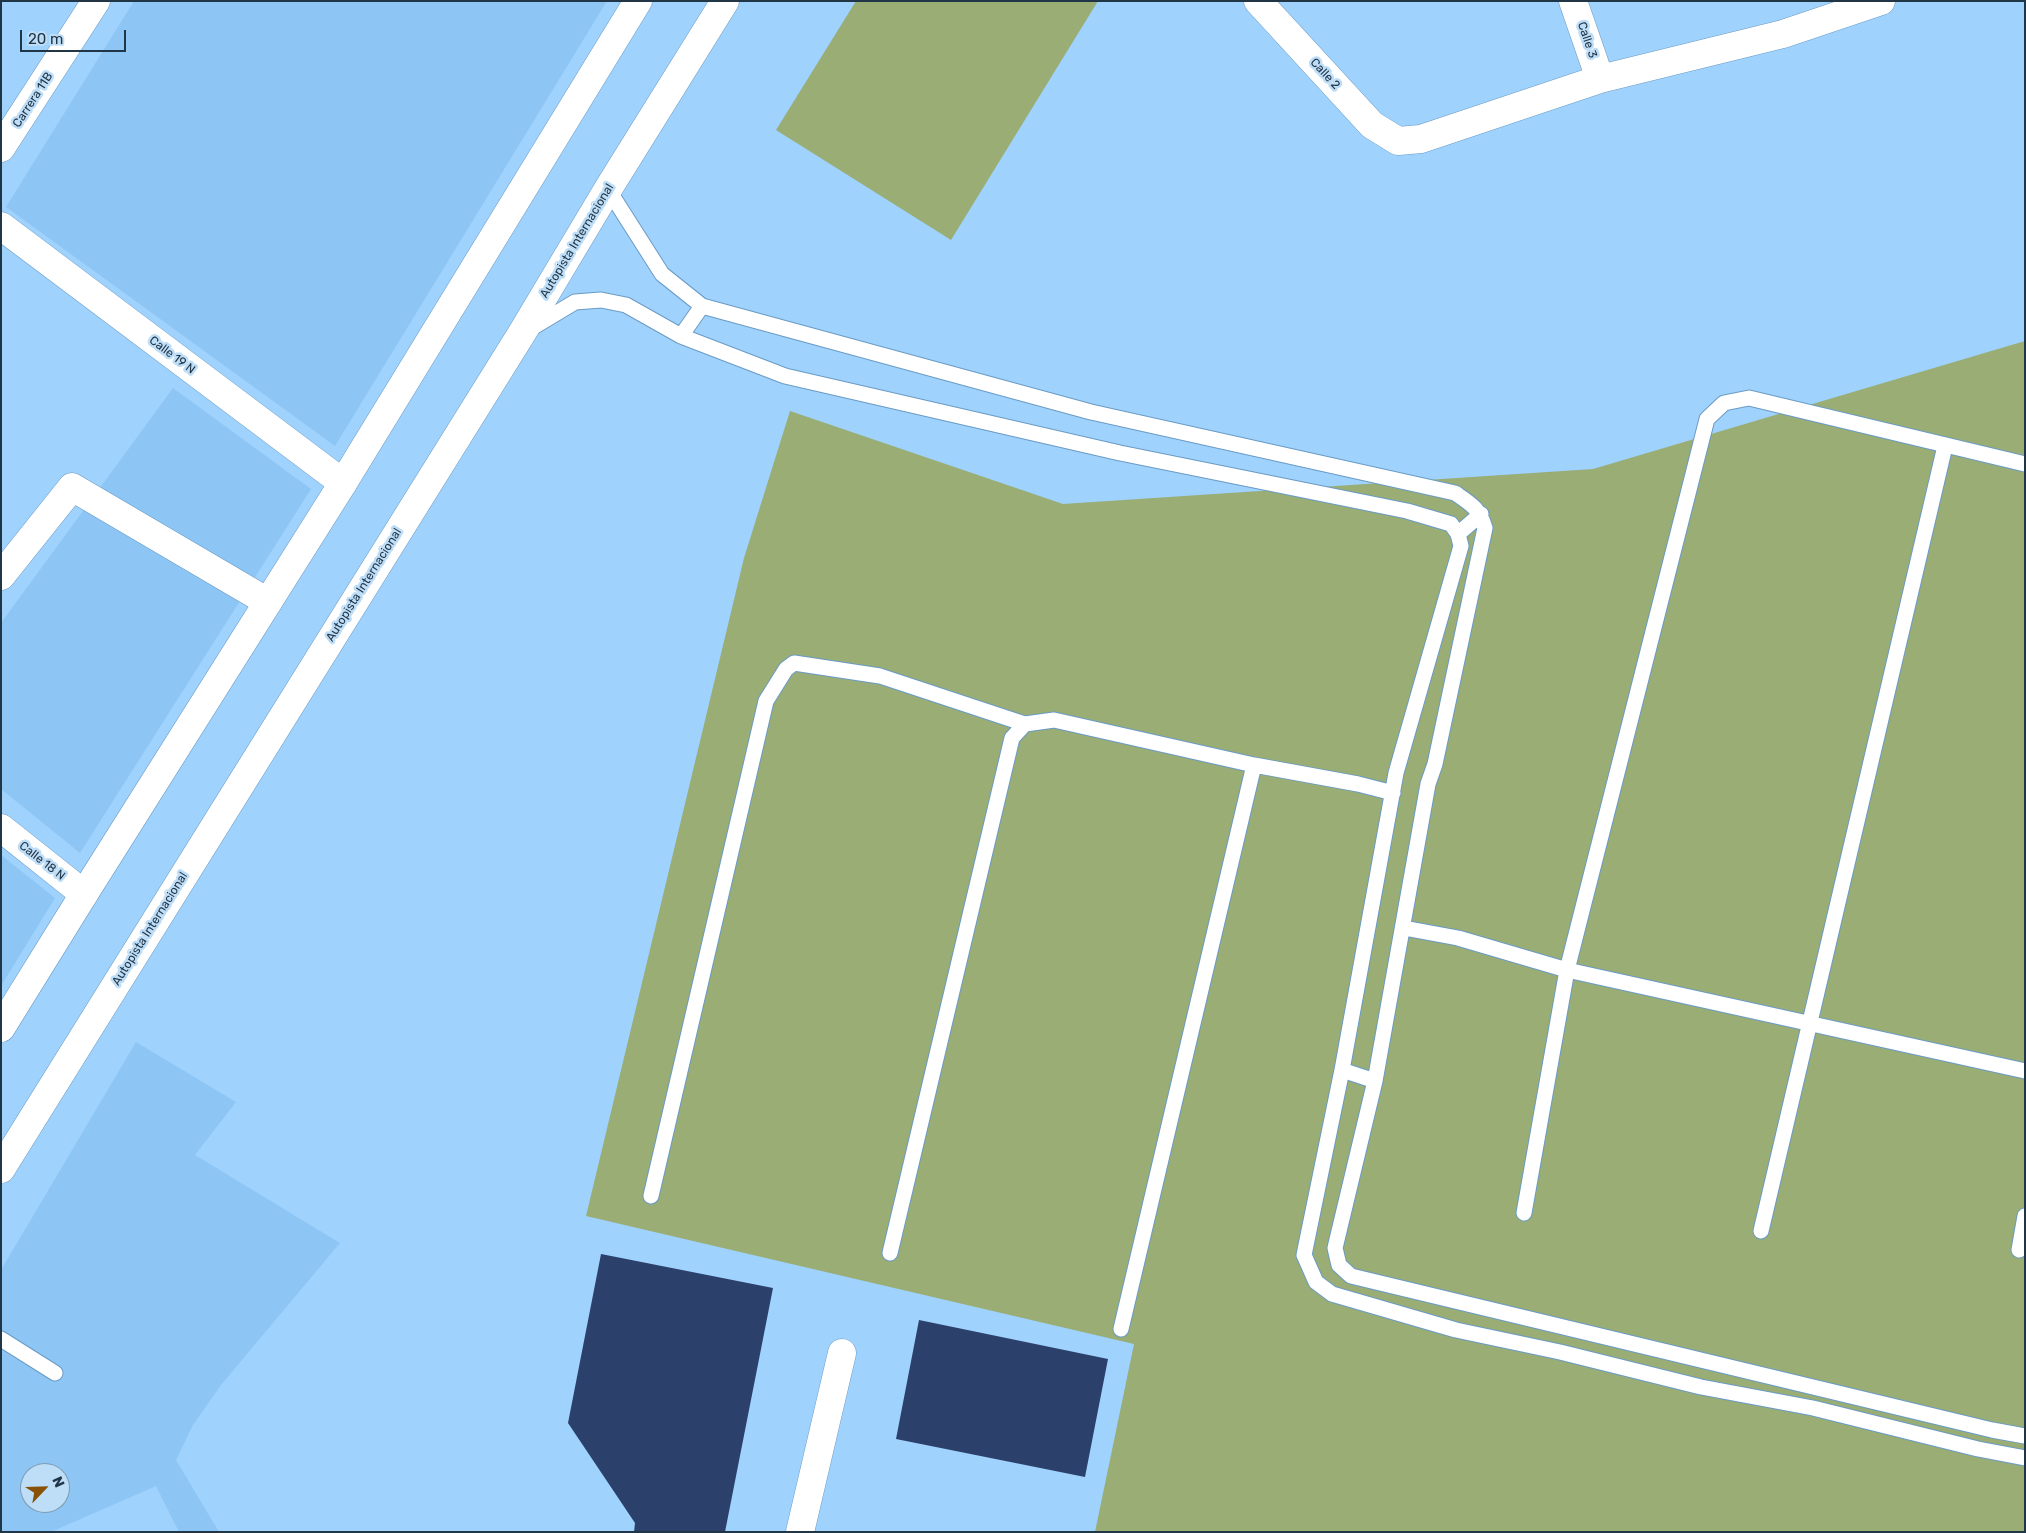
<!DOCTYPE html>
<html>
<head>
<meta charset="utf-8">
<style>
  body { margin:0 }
  #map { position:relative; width:2026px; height:1533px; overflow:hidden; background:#9fd2fd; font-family:Rubik,sans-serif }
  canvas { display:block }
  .frame { position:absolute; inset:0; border:2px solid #203546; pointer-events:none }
  .north { position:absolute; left:20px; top:1463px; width:50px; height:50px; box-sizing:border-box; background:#beddf7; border:1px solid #7f9ab0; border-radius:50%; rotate:66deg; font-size:14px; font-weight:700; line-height:20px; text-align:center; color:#203546 }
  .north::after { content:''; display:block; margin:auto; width:18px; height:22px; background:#895105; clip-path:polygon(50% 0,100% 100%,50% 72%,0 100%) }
  .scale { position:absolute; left:20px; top:30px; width:106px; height:22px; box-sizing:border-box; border:2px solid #203546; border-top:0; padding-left:6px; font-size:15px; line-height:18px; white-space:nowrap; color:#203546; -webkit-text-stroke:4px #beddf7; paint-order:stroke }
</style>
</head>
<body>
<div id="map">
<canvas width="2026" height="1533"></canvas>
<div class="frame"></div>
<div class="north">N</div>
<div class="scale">20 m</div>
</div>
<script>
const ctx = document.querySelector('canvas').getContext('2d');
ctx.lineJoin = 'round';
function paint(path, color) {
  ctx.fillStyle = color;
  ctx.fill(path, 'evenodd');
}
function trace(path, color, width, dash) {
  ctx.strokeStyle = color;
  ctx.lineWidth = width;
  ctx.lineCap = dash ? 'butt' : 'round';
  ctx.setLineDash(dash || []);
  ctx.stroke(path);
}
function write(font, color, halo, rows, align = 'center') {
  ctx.font = font + ' Rubik,sans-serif';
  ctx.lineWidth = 5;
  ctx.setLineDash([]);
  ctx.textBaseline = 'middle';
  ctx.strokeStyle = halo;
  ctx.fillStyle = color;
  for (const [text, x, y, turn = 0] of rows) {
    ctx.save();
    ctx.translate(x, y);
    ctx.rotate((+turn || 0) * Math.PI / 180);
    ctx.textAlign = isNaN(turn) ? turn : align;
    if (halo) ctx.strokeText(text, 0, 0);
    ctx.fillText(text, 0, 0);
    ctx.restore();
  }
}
const built = new Path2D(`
  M134,1h473l-272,445 -329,-239z
  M173,388l138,101 -231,364 -79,-64v-166z
  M1,855l54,43 -54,88z
  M136,1042l100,60 -41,53 145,88 -119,142 -28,40 -17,35 43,72h-40l-23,-46 -105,46h-50v-262zM30,1473h30v30h-30z`);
const green = new Path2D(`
  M856,1h242l-147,239 -175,-110z
  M2025,341v1191h-930l39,-188 -548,-128 158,-658 46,-147 273,93 530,-35z`);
const building = new Path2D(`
  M601,1254l172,34 -48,244h-91l1,-9 -67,-100z
  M919,1320l189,39 -23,118 -189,-38z`);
const service = new Path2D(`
  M608,189l54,85 40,32 389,106 364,81c16,11 24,15 30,35l-50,236 -7,20 -53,297 -40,167 4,17 12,11 641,154 33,6
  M530,329l45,-27 26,-2 25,5 55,31 104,40 335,77 287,58 44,13 7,10 3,12 -65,227 -54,297 -38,185 12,27 16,12 124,36 104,22 141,35 112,21 165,41 47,9
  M681,336l21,-30
  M1458,534l23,-20
  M1404,928l54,10 109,32 458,101
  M1342,1070l33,11
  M651,1196l115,-495 20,-32 8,-6 86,13 145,48 29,-4 200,45 104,19 35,9
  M1524,1213l43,-243 140,-551 17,-16 25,-5 276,66
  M1761,1231l184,-785
  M2019,1250l6,-34
  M890,1253l122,-515 13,-14
  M1121,1329l133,-564
  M1,1339l54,34`);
const minor = new Path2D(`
  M1258,1l114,124 26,16 23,-2 179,-60 183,-45 98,-33
  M1573,1l27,78
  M1,148l95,-147
  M1,226l342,257
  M1,576l71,-89 196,115
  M1,828l83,66
  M800,1532l42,-179`);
const trunk = new Path2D(`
  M1,1028l83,-134 259,-411 295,-482
  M1,1169l521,-836 86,-144 117,-188`);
const streetNames = [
  ["Calle 3",1587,40,71],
  ["Calle 2",1325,74,47],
  ["Carrera 11B",33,100,-57],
  ["Autopista Internacional",577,241,-59],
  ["Calle 19 N",172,355,37],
  ["Autopista Internacional",364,585,-58],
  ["Calle 18 N",42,861,38],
  ["Autopista Internacional",150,929,-58]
];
paint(built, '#8dc6f5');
paint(green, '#99ad75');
paint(building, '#2c406c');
trace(service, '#6a9bc4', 17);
trace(minor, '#6a9bc4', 29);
trace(trunk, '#6a9bc4', 29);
trace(service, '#fff', 15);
trace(minor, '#fff', 28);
trace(trunk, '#fff', 28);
write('12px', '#203546', '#beddf7', streetNames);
</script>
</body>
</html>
